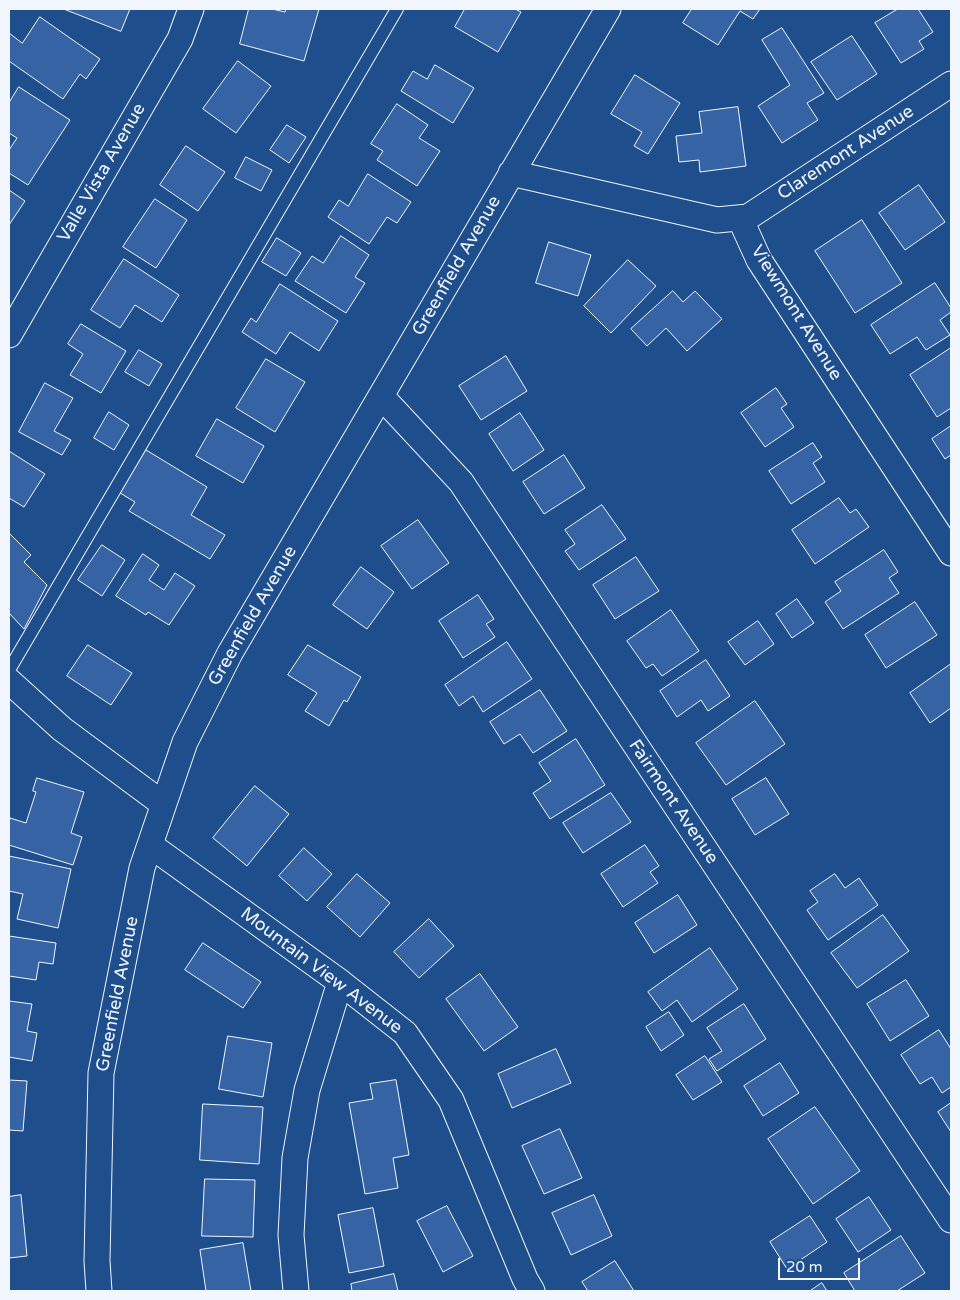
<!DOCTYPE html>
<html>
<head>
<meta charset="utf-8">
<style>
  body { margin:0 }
  #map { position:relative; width:960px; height:1300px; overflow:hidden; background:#1f4e8c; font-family:"Varela Round",sans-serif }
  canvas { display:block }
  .frame { position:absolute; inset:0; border:10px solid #f2f6ff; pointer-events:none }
  .scale { position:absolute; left:778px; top:1258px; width:82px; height:22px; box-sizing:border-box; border:2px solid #f2f6ff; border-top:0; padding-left:6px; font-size:15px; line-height:18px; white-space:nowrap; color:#f2f6ff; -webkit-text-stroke:4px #1f4e8c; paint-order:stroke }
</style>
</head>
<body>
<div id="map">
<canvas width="960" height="1300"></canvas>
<div class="frame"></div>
<div class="scale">20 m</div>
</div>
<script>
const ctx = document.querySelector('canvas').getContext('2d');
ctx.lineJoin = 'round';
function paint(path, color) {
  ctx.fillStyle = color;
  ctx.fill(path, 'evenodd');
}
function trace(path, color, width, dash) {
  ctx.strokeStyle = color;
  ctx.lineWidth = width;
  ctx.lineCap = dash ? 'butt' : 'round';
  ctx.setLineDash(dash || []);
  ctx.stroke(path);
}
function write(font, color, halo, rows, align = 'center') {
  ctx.font = font + ' "Varela Round",sans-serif';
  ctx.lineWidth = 4;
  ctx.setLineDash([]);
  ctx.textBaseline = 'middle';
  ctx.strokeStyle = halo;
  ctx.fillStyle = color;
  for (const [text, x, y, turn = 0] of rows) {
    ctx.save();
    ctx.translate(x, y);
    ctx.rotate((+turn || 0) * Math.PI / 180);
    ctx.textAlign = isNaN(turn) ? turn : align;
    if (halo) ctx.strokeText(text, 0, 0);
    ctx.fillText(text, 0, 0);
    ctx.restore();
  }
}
const building = new Path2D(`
  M64,9h66l-9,22z
  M249,9h23l13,3 1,-3h33l-15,52 -64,-17z
  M465,9h50l6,3 -23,40 -43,-25z
  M692,9h68l-7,10 -13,-8 -22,34 -35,-22z
  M898,9h20l15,23 -14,9 5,8 -23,14 -26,-40z
  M40,17l60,42 -14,20 -6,-5 -17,25 -54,-38v-28l13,10z
  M782,28l42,65 -17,10 11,17 -36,23 -24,-37 32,-21 -28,-45z
  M852,36l25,38 -40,26 -26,-38z
  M238,61l33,25 -35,47 -33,-24z
  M435,65l39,23 -21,35 -52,-32 12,-20 14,8z
  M635,75l45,28 -32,51 -14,-8 8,-14 -31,-18z
  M19,87l51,33 -42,65 -19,-12v-23l8,-12 -8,-5v-30z
  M397,104l31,21 -9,13 21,13 -23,35 -40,-26 6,-9 -12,-7z
  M738,107l8,59 -46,6 -1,-12 -20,2 -3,-26 26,-3 -3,-21z
  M287,125l19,12 -17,26 -19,-13z
  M186,146l39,26 -27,39 -38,-26z
  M246,157l26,13 -11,21 -26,-13z
  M368,174l43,28 -14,21 -10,-6 -18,27 -41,-27 11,-17 9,6z
  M919,185l26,37 -40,28 -26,-37z
  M9,190l16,11 -16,24z
  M155,199l32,21 -31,48 -33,-21z
  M862,220l40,63 -47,30 -40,-62z
  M341,236l28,19 -14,22 10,6 -19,30 -51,-32 17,-25 11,7z
  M277,238l24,15 -15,23 -24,-14z
  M549,242l42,13 -13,41 -42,-13z
  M124,259l55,36 -17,27 -27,-17 -15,23 -29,-18z
  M628,260l28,26 -45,47 -27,-27z
  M935,283l16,25v4l-11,8 10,15 -24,15 -9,-13 -27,17 -19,-29z
  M280,284l58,37 -19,30 -29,-19 -14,22 -34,-22 9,-14 5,4z
  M673,291l10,11 12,-11 27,28 -35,32 -21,-23 -19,18 -16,-17z
  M81,324l45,27 -25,42 -31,-18 13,-21 -15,-10z
  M951,348v60l-14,9 -27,-42z
  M139,350l23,14 -13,22 -24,-14z
  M506,356l21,35 -46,29 -22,-34z
  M266,359l39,23 -30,50 -39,-24z
  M45,383l28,15 -19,33 17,9 -9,15 -43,-23z
  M776,388l11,16 -6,4 13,19 -29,20 -24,-34z
  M109,412l20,13 -15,25 -20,-12z
  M520,413l24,37 -31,21 -24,-37z
  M217,419l47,27 -21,37 -47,-27z
  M951,426v29l-6,4 -13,-20z
  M813,443l9,14 -9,6 12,19 -34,22 -22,-33z
  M146,450l61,37 -16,28 34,20 -15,24 -81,-48 6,-9 -15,-9z
  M9,451l36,23 -21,33 -15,-9z
  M564,455l21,33 -41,26 -21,-32z
  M839,498l11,15 6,-4 13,18 -54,37 -23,-34z
  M602,505l24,34 -47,31 -14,-19 10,-7 -10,-14z
  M418,520l31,43 -37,26 -31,-43z
  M9,533l22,22 -7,7 23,23 -23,44 -15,-16z
  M102,545l23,15 -23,36 -24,-16z
  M884,550l14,22 -9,6 10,15 -56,36 -18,-27 16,-11 -6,-9z
  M143,554l16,11 -10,15 15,10 11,-17 20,13 -26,39 -21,-13 -2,3 -30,-19z
  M636,557l23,34 -44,28 -22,-34z
  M361,567l33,25 -27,37 -34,-24z
  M478,595l16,24 -8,5 9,13 -32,21 -24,-37z
  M797,599l17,24 -22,15 -16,-24z
  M915,602l22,33 -51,33 -21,-33z
  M671,610l28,41 -37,25 -9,-12 -7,4 -19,-27z
  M758,621l16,23 -29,21 -17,-23z
  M507,642l25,37 -49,33 -10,-16 -14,10 -14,-21z
  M88,645l44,28 -21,32 -44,-29z
  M308,645l53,32 -14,25 -3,-2 -15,26 -24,-15 12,-18 -29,-18z
  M706,660l24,36 -22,15 -7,-11 -24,17 -17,-26z
  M951,664v44l-21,15 -20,-30z
  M540,690l27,41 -34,22 -13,-19 -16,10 -14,-22z
  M755,701l30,43 -59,41 -30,-42z
  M576,739l29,46 -55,34 -17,-26 18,-12 -12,-18z
  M37,778l47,14 -13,41 11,4 -9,28 -64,-20v-22l1,-5 16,5 10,-31 -3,-1z
  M766,778l23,36 -34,21 -23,-36z
  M255,786l34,28 -42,52 -34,-28z
  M611,793l20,29 -48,31 -20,-30z
  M645,845l14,21 -9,6 8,11 -35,24 -22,-33z
  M304,848l28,26 -25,27 -28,-25z
  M9,856l62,13 -13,59 -41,-9 6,-25 -14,-3z
  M357,874l33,29 -30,34 -33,-30z
  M835,874l10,14 14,-10 19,27 -50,35 -21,-30 11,-8 -8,-11z
  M678,895l19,30 -43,28 -19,-30z
  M883,915l26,36 -52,37 -26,-35z
  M429,919l25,27 -35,32 -25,-26z
  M9,936l47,7 -3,21 -14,-2 -3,18 -27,-4z
  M203,943l58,39 -18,26 -58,-38z
  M710,948l28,41 -46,33 -15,-22 -15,11 -14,-19z
  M480,974l38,53 -34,24 -38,-52z
  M906,980l23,36 -39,25 -23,-37z
  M9,1001l23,3 -5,27 10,2 -5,28 -23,-4z
  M744,1004l22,35 -49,32 -8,-12 13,-8 -15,-23z
  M669,1012l15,23 -23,16 -15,-24z
  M939,1030l12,19v38l-9,6 -10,-16 -12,7 -19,-29z
  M228,1036l44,7 -9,54 -44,-8z
  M556,1049l15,34 -59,25 -14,-34z
  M705,1056l17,26 -29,18 -17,-25z
  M780,1063l19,30 -36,23 -19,-30z
  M9,1080l18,1 -4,50 -14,-1z
  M396,1080l13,75 -16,3 5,30 -33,6 -16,-91 24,-4 -3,-15z
  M951,1103v29l-13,-20z
  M203,1104l60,3 -4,57 -59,-4z
  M815,1107l45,64 -47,33 -45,-65z
  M560,1129l22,49 -38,16 -22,-48z
  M205,1179l50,1 -2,57 -51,-1z
  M21,1195l6,61 -18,2v-61z
  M594,1195l18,41 -41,19 -19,-42z
  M869,1197l22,33 -33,22 -22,-33z
  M447,1206l26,50 -30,16 -26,-51z
  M373,1208l11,58 -35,7 -11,-58z
  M810,1216l17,26 -40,27 -17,-27z
  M901,1236l24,37 -28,18h-42l-11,-18z
  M243,1243l8,48h-45l-6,-41z
  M615,1261l19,30h-46l-6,-9z
  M394,1274l4,17h-46l-1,-7z
  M822,1283l5,8h-17z`);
const service = new Path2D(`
  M9,670l388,-661`);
const minor = new Path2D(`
  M511,173l206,47 31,-3 203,-133
  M740,218l19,42 192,293
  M9,335l171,-296 11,-30
  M381,396l80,86 490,738
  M9,681l53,48 101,75
  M150,845l190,137 65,51 46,67 74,179 7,12
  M99,1291l-2,-30 4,-188 41,-205 43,-126 45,-89 378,-644
  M296,1291l-5,-56 4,-77 12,-68 33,-108`);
const streetNames = [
  ["Claremont Avenue",846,153,-33],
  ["Valle Vista Avenue",102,173,-60],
  ["Greenfield Avenue",457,266,-60],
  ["Viewmont Avenue",796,313,58],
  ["Greenfield Avenue",253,616,-60],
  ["Fairmont Avenue",673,802,56],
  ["Mountain View Avenue",321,971,37],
  ["Greenfield Avenue",118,994,-79]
];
paint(building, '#3563a3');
trace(building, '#f2f6ff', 1);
trace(service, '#f2f6ff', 14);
trace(minor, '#f2f6ff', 27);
trace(service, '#1f4e8c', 12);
trace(minor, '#1f4e8c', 25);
write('18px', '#f2f6ff', '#1f4e8c', streetNames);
</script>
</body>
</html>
